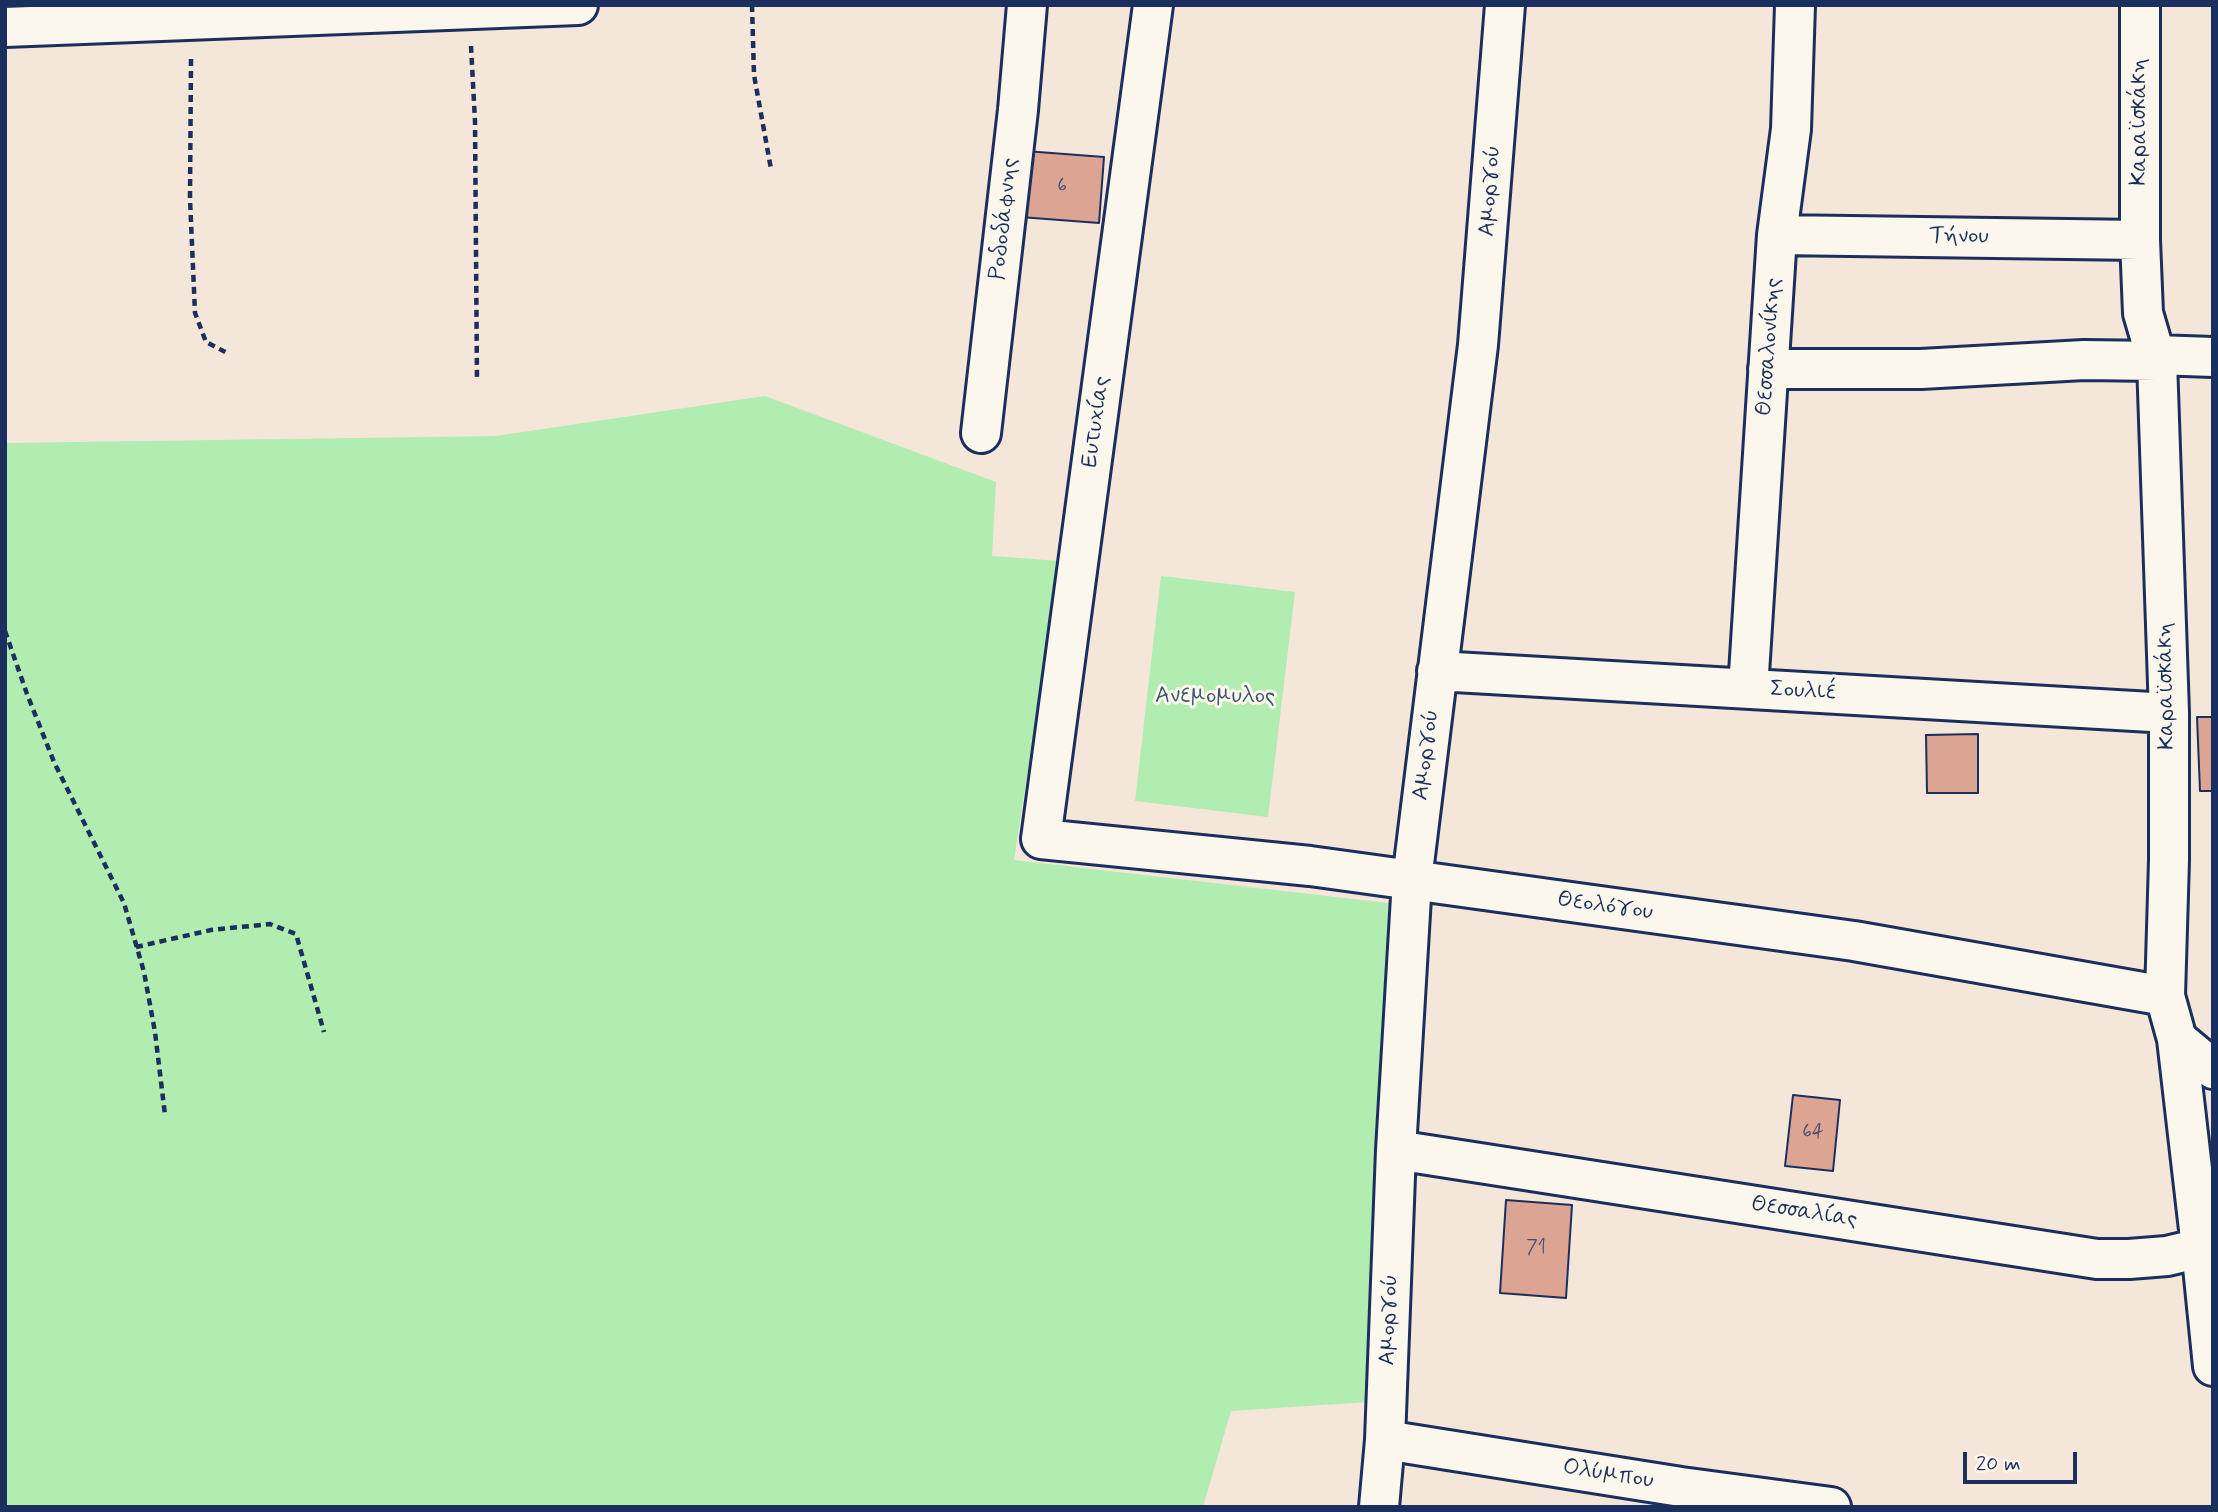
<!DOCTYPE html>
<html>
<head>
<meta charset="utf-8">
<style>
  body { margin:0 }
  #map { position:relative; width:2218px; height:1512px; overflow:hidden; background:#f5e6da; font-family:Mynerve,sans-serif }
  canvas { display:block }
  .frame { position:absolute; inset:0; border:7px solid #1b2f5e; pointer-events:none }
  .scale { position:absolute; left:1963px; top:1452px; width:114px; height:32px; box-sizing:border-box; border:4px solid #1b2f5e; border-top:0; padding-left:9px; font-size:21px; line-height:24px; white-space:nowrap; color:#1b2f5e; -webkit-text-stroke:5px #fbf7ec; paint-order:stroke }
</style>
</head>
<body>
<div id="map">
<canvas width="2218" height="1512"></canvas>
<div class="frame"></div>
<div class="scale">20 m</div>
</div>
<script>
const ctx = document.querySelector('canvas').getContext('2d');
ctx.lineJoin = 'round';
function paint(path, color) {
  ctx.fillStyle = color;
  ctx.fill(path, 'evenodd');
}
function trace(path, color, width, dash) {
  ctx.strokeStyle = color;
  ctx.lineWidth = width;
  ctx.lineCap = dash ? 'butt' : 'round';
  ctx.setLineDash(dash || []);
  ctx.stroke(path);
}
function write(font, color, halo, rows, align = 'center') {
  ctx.font = font + ' Mynerve,sans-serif';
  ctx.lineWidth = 6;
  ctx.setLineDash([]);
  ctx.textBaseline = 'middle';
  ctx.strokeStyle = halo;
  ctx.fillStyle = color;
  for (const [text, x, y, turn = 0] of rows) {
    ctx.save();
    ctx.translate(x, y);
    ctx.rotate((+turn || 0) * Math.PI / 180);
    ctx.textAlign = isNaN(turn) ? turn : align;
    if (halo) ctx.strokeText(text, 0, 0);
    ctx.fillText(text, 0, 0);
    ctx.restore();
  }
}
const green = new Path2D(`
  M765,396l231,86 -4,74 68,5 -46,299 391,45 -36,497 -138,9 -28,96h-1198v-1064l491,-7z
  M1161,576l134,16 -27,225 -133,-16z`);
const building = new Path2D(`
  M1025,151l79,6 -5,66 -79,-6z
  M2197,717h16v74h-13z
  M1978,734v59h-51l-1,-58z
  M1793,1095l47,5 -7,71 -48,-5z
  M1506,1200l66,5 -6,93 -66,-5z`);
const path = new Path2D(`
  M752,5l2,70 17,94
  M471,46l4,75 2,260
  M191,59l-1,140 5,114 11,29 23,12
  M5,631l22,63 27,68 70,141 20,69 11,60 10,83
  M136,947l75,-17 59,-6 26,10 28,98`);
const minor = new Path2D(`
  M1153,5l-112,834 269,27 544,75 311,55
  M2140,5v235l3,73 14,48 12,352v147l-4,136 12,43 24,208 12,119
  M5,27l573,-22
  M1777,235l363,5
  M2156,355l57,2
  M1768,369h153l163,-9 73,1
  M981,433l37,-323 9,-105
  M1437,671l732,42
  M1748,689l29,-454 14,-106 4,-124
  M2177,1039l36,30
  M1396,1150l701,109h32l38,-3 46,-11
  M1385,1440l296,47 150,20
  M1379,1507l6,-67 11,-290 16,-270 66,-535 27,-340`);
const numberNames = [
  ["6",1062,187],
  ["64",1813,1133],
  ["71",1536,1249]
];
const streetNames = [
  ["Καραϊσκάκη",2140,122,-90],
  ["Αμοργού",1491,191,-86],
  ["Ροδοδάφνης",1005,219,-84],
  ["Τήνου",1959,237,1],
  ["Θεσσαλονίκης",1770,347,-86],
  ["Ευτυχίας",1097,422,-82],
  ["Καραϊσκάκη",2167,686,-91],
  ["Σουλιέ",1803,692,3],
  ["Αμοργού",1427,755,-83],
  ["Θεολόγου",1605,907,8],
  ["Θεσσαλίας",1804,1213,9],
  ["Αμοργού",1390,1320,-88],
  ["Ολύμπου",1608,1475,9]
];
const parkNames = [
  ["Ανεμομυλος",1215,697]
];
paint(green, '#b1ecb1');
paint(building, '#dba493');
trace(building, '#1b2f5e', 2);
trace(minor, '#1b2f5e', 44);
trace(path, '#1b2f5e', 4.5, [7, 5]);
trace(minor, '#fbf7ec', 38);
write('19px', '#4b4c6b', null, numberNames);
write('23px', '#1b2f5e', '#fbf7ec', streetNames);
write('23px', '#39556f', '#fbf7ec', parkNames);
</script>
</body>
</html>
